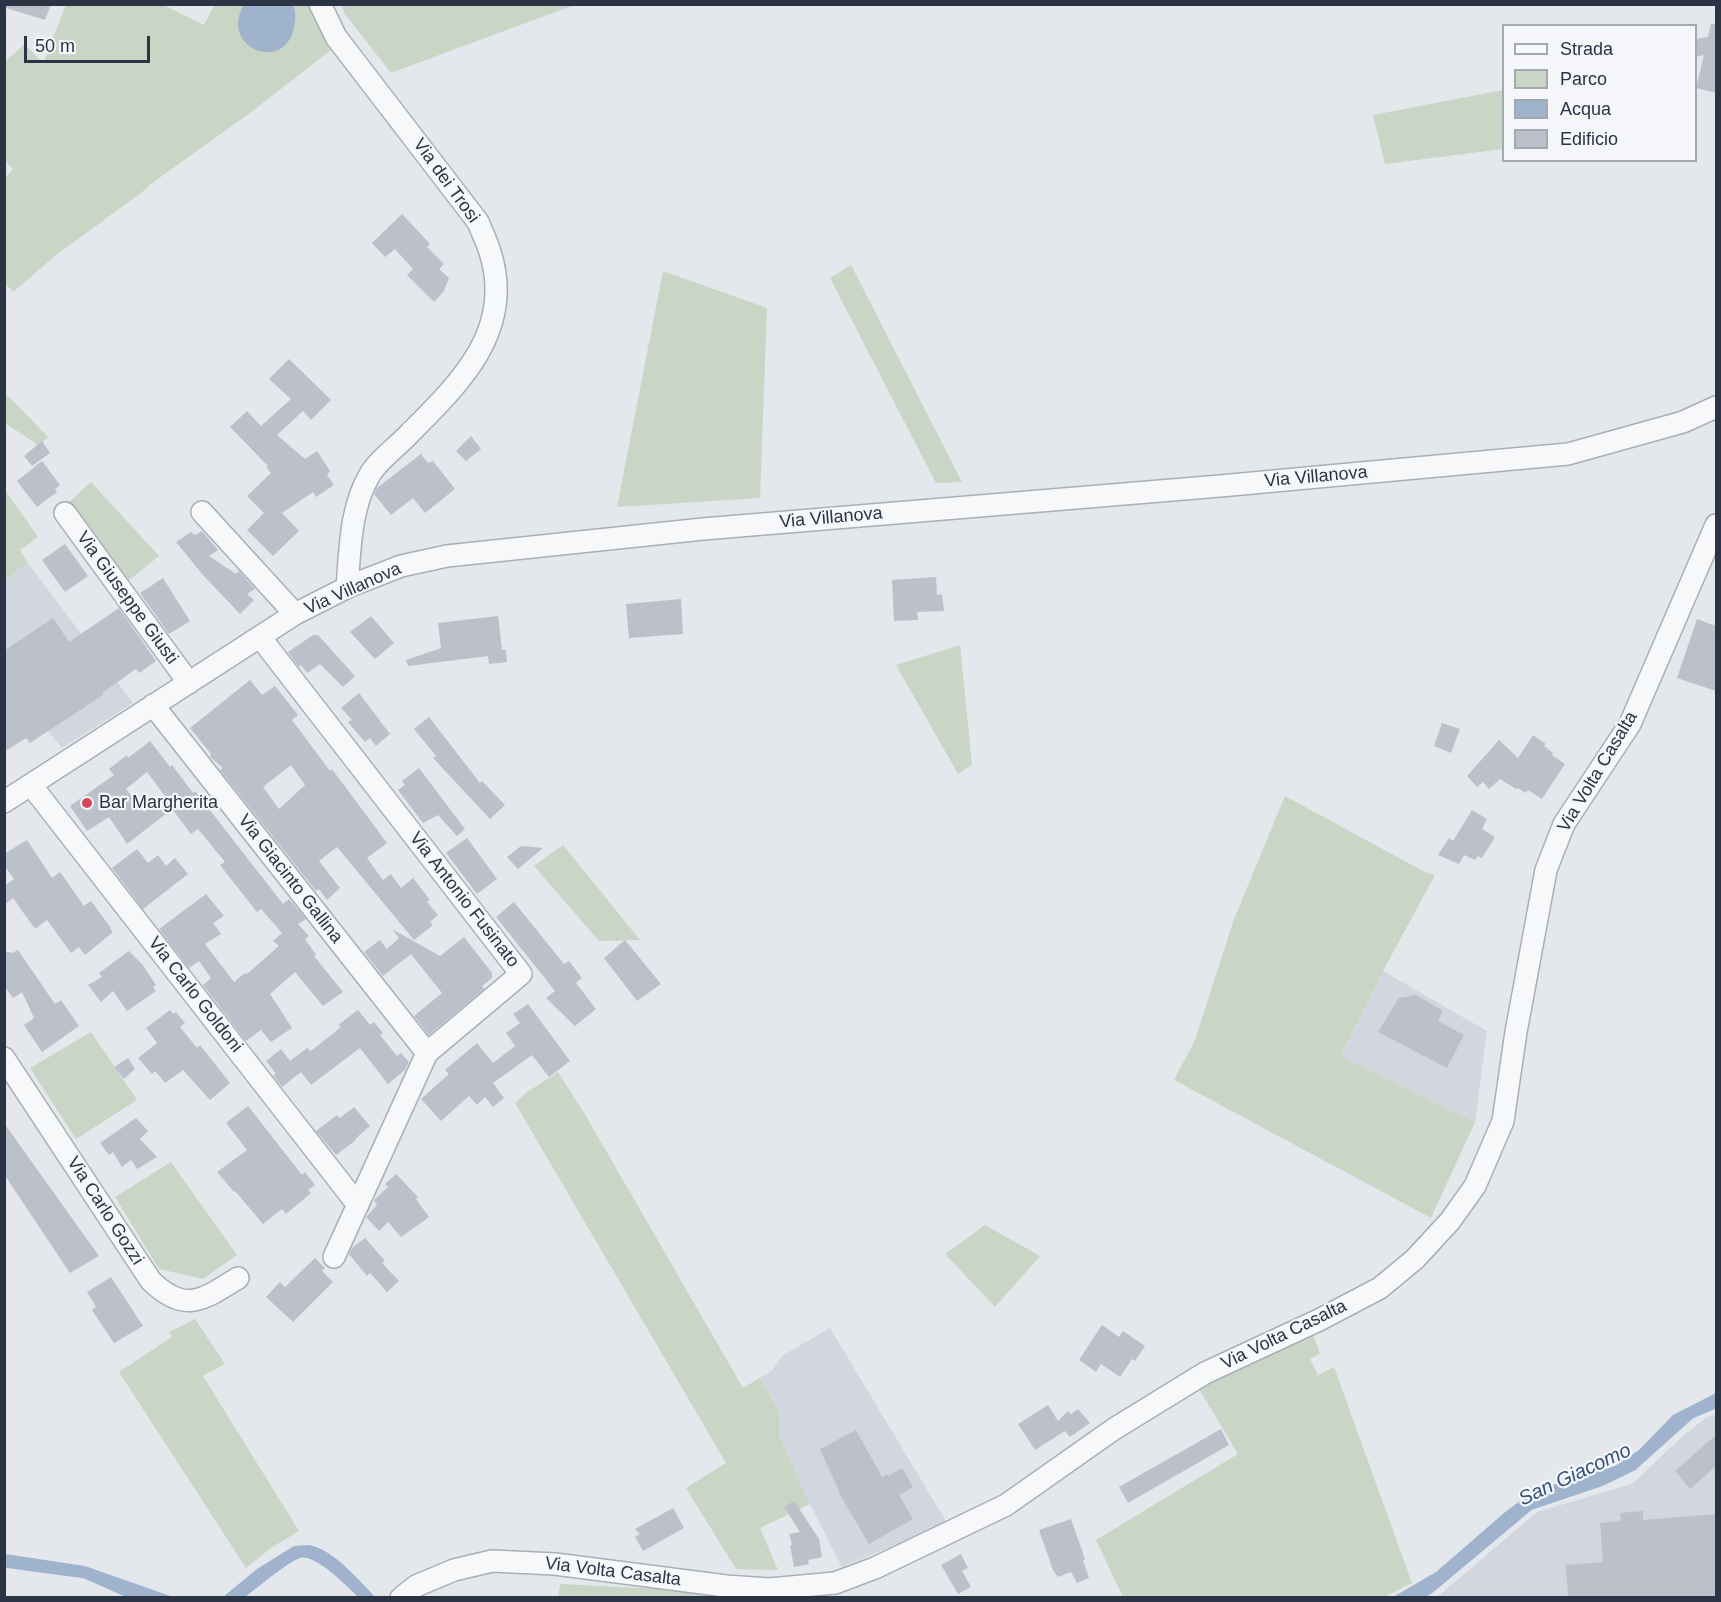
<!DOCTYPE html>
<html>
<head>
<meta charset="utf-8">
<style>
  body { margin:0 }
  #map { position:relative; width:1721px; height:1602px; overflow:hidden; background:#e4e7ec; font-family:Helvetica,sans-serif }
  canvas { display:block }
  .frame { position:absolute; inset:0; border:6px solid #2b3445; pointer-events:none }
  .legend { position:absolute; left:1502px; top:24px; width:195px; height:138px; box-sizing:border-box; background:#f4f6f9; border:2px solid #a4a8b1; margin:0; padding:8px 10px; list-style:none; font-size:18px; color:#2b3445 }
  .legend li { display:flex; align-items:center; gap:12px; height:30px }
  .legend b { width:30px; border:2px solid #a4a8b1 }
  .scale { position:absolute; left:24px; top:36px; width:126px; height:27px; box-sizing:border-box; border:3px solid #2b3445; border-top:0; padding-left:8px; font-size:18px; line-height:21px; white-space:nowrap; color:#2b3445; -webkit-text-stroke:4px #f4f6f9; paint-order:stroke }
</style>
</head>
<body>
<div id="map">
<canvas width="1721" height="1602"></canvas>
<div class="frame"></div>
<ul class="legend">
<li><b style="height:8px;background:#f7f8fa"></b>Strada</li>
<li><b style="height:16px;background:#c9d6c5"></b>Parco</li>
<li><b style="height:16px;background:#9fb4cc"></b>Acqua</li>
<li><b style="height:16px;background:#bbc0ca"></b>Edificio</li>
</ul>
<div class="scale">50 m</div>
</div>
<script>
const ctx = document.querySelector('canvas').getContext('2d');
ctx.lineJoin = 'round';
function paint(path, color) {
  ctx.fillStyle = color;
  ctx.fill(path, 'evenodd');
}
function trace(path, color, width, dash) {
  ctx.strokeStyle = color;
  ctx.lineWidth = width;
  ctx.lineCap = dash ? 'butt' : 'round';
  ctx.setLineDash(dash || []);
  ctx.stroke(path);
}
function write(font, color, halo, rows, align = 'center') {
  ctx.font = font + ' Helvetica,sans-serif';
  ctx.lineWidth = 4.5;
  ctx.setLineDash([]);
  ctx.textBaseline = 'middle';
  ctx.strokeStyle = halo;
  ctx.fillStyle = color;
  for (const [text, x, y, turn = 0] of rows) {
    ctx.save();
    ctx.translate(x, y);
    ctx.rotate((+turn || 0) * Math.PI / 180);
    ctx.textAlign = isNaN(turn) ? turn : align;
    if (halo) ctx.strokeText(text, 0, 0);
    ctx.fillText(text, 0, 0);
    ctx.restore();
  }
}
const built = new Path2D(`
  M28,563l105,140 -71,45 -57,-70 -1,-99z
  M1383,971l104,60 -12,91 -135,-66z
  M830,1328l117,195 -105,44 -32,-63 -31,-68 1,-22 -20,-36 12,-7 10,-15z
  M1716,1414v183l-280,1 101,-86 95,-28 52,-49 22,-17z`);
const green = new Path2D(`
  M66,5h97l41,20 10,-20h94l6,14 17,31 -81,63 -99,71 -10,9 -85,62 -43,37 -8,-9 -1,-105 9,-8 -8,-10v-99l20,-17 18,20z
  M341,5v-1l233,1 -183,68 -46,-59z
  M1503,90v59l-118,15 -12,-49z
  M851,265l111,217 -26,1 -106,-205z
  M663,271l104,37 -7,190 -143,9z
  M4,392l44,45 -10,8 -33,-22z
  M91,482l68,74 -31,25 -60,-78z
  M5,490l33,47 -18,13 8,13 -23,16z
  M960,645l12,120 -14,9 -62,-109z
  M1285,796l138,75 12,4 -52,96 -43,85 135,66 -44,96 -257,-138 21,-40 39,-121z
  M563,845l77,95 -41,1 -65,-75z
  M91,1032l46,68 -61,39 -46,-71z
  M558,1072l28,44 157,272 17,-10 20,36 -1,22 31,68 -50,24 18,42 -42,-1 -50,-81 40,-25 -211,-360 11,-10z
  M171,1162l66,93 -34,24 -44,-10 -44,-72z
  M985,1225l55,31 -45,51 -50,-53z
  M195,1319l30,45 -22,12 96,155 -28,17 -25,20 -127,-196 53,-35 -3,-5z
  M1313,1335l7,18 -10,6 8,16 16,-8 78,216 -28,14h-261l-27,-57 142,-86 -39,-65z
  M560,1584l180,9 20,5h-202z`);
const water = new Path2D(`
  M244,5h49c4,7 2,19 0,27 -14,42 -74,12 -49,-27z
  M1716,1393v13l-24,10 -58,52 -33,16 -71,24 -98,82 -13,7h-26l43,-25 68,-59 20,-15 25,-12 66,-20 24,-16 34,-35z
  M294,1546c6,0 14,-2 19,0 22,6 47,35 62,51h-12l-46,-39 -16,-3 -13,7 -49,35h-16l34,-28z
  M5,1554l80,12 88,31h-39l-49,-21 -80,-11z`);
const stream = new Path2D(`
  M4,1565l81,11 49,22
  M239,1598c14,-9 50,-42 63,-43 17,-2 48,31 61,43
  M1419,1598l13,-8 98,-82 71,-24 33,-16 58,-52 24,-10`);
const building = new Path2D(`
  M6,4h45l-6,16 -39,-12z
  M1711,24h5v69l-20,-5 8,-33 -9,2v-18l13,-2z
  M402,214l28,30 -3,3 17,17 -5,5 10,9 -5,13 -10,11 -27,-27 6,-6 -18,-20 -10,8 -13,-14z
  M289,359l42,41 -20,20 -8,-9 -26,24 28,24 12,-8 13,20 -3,4 7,10 -18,12 -3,-5 -31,21 17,18 -26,25 -26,-26 17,-17 -17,-17 24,-23 -5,-6 2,-1 -38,-39 17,-16 14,15 30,-27 -22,-20z
  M471,436l10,13 -15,12 -10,-10z
  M42,441l8,12 -18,13 -8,-10z
  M421,454l7,9 5,-2 22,28 -30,24 -12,-15 -22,17 -17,-21 3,-6z
  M42,461l18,24 -5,4 2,3 -20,15 -20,-26z
  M202,531l16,19 -9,6 27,18 3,-3 16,18 -8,5 7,6 -14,14 -37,-39 -27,-33 15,-10 4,3z
  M65,544l23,32 -23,16 -23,-32z
  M936,577l1,18 5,-1 2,17 -27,1 1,8 -24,1 -2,-41z
  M163,578l27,43 -21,13 -29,-41z
  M681,599l2,35 -54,4 -3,-34z
  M119,608l37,53 -17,12 -3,-4 -34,24 1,2 -73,48 -4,-5 -22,14v-101l49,-33 16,24z
  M371,616l23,27 -19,16 -25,-27z
  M498,616l4,34h4l1,12 -18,2 -1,-8 -80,10 -2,-6 35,-12 -3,-25z
  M1697,619l19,7v65l-39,-13z
  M313,635h5l37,41 -12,11 -23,-23 -13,9 -6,-8 -2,2 -11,-15z
  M250,680l12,15 13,-9 23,29 -6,5 38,51 2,-2 55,74 -20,15 16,22 8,-6 10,14 12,-10 17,22 -3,2 11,13 -8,7 3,3 -19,15 -77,-93 -18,14 21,27 -13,12 -8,-11 -3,2 -96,-121 3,-2 -13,-11 1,-3 -21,-26zM291,765l14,20 -26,24 -16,-22z
  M359,693l31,41 -14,12 -6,-8 -5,4 -17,-20 4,-2 -11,-12z
  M429,717l51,66 2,-2 23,24 -15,14 -57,-61 3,-2 -22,-27z
  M1442,723l18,6 -9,24 -17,-7z
  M1533,735l13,9 -2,2 9,7 -1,2 13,9 -23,35 -14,-9 -2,3 -9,-5 -1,1 -16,-10 -11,10 -6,-7 -6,5 -10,-11 32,-36 19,18z
  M150,741l20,26 2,-2 21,28 2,-2 88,113 6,-5 17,20 -8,5 11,12 -4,3 11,16 -2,1 29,36 -20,14 -28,-34 -25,22 22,34 -21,14 -10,-12 -15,11 -43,-56 8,-7 -12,-17 -10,7 -30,-39 47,-35 18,22 -11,7 8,11 -16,10 29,38 11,-9 2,1 32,-28 -6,-5 9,-8 -21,-24 -4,3 -12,-15 -25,-32 5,-3 -27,-33 -7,5 -19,-25 -45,35 -18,-27 -22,14 -17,-25 44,-31 -5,-6 18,-14 1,3zM147,772l18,24 -21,16 -18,-23z
  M419,768l46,61 -8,7 -19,-21 -15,8 -25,-33 7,-5 -3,-4z
  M1472,810l15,9 -5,10 13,8 -13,21 -4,-2 -3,4 -11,-5 -5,9 -21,-9 11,-17 4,3z
  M467,838l30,41 -20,15 -31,-41z
  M27,840l25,38 8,-6 24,34 7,-5 20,27 -1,1 3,3 -28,23 -6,-8 -8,6 -24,-33 -12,9 -22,-31 -9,7v-19l10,-7 -10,-14v-11z
  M521,846l22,2 -25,21 -11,-12z
  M137,849l11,14 10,-8 8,11 9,-8 13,16 -45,35 -31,-41z
  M514,902l50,62 5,-3 13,17 -6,5 20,26 -21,17 -29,-28 9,-7 -59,-74z
  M392,929l48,27 24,-19 28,36v5l-10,8 2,3 -55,46 -15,-19 28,-23 -31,-39 -28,22 -19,-24 16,-12 7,9 12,-11z
  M625,940l36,44 -24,17 -33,-43z
  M18,950l37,54 6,-4 18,26 -37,26 -18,-27 10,-7 -12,-26 -9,6 -9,-12v-35l8,2z
  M129,951l13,13 14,21 -3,2 3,4 -29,20 -14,-20 -12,11 -13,-17 14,-8 -3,-4z
  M1416,995l27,16 -5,10 26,14 -17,33 -69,-36 21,-34z
  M528,1004l42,57 -21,16 -17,-22 -39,28 11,15 -11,9 -8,-10 -8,8 -8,-9 -28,25 -20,-22 28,-25 -4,-4 32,-27 16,20 22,-17 -9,-13 14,-10 -7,-9z
  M170,1010l3,4 3,-2 9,11 -5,4 17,21 3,-3 30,38 -20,17 -27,-30 -18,13 -10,-12 -3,3 -14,-16 19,-15 -11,-15z
  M358,1010l12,15 4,-3 9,11 -3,2 17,21 4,-3 8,9 -4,8 -17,14 -28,-36 -49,37 -10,-13 -19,15 -9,-12 3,-1 -10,-13 15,-12 9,12 17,-13 4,3 30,-24 -3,-2z
  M128,1058l7,11 -11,10 -10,-12z
  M248,1106l54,69 3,-3 10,13 -7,5 3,3 -25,21 -4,-5 -19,15 -28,-33 -1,1 -17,-20 30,-22 -21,-27z
  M354,1107l16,19 -15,13 1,1 -20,15 -20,-24 21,-16 3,3z
  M136,1118l12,13 -8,8 17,18 -20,12 -6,-9 -9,7 -9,-15 -4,3 -9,-12z
  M4,1123l95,133 -29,17 -66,-99z
  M396,1174l22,23 -2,2 13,18 -28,20 -13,-15 -9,9 -13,-14 11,-12 -3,-5 14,-13 -3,-3z
  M365,1238l20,23 -3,2 17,18 -12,11 -17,-19 -3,3 -18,-22 3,-6z
  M315,1258l10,10 -3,3 11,11 -40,40 -27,-25 14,-15 5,5z
  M111,1277l32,49 -29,17 -22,-33 4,-3 -9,-15z
  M1102,1325l17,12 4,-6 22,15 -10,15 -3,-2 -12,18 -19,-13 -5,8 -17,-12z
  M1048,1405l10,16 10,-10 3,3 7,-5 12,14 -20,14 -5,-6 -30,19 -17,-26z
  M1221,1429l8,16 -101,58 -9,-16z
  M856,1430l26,47 5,-3 1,2 14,-8 11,19 -14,8 14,24 -44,25 -26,-44 -23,-51z
  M1716,1435v31l-26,23 -15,-18z
  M794,1501l25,38 3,18 -14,3 1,4 -15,3 -4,-22h2l-3,-11 11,-2 -16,-25z
  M673,1508l11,20 -41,23 -8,-14 5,-3 -5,-5z
  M1643,1511v9l73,-6v84h-148l-2,-33 37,-3 -3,-39 21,-2 -1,-8z
  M1071,1519l14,40 -2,1 6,18 -12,5 -6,-11 -13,5 -5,-7 -14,-40z
  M961,1554l7,14 -6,3 9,16 -13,7 -17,-29z`);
const minor = new Path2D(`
  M320,4l16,33 142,185c4,10 9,20 12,30 25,78 -30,131 -80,181 -12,13 -33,28 -41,43 -19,33 -19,75 -22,112
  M202,512l93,102
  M65,513l124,170
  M260,637l261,337 -94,79 -93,204
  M153,705l274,348
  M31,785l327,420
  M4,802l291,-188 55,-28 51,-20 46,-10 256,-27 517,-43 348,-32 115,-32 33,-15
  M4,1058l147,223c34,33 52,19 87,-3
  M401,1598l15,-12 38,-16 38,-9 63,3 171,22 43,3 66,-6 40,-15 131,-63 108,-76 91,-56 114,-53 61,-32 35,-29 35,-38 25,-35 28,-65 13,-89 30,-162 18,-46 66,-100 86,-199`);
const markers = [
  [87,803,6,"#d1495b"]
];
const streetNames = [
  ["Via dei Trosi",446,181,54],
  ["Via Villanova",1316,477,-5],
  ["Via Villanova",831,518,-5],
  ["Via Villanova",353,589,-24],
  ["Via Giuseppe Giusti",127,598,54],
  ["Via Volta Casalta",1598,772,-59],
  ["Via Giacinto Gallina",290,879,52],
  ["Via Antonio Fusinato",464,900,52],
  ["Via Carlo Goldoni",195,995,52],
  ["Via Carlo Gozzi",105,1211,57],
  ["Via Volta Casalta",1284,1335,-26],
  ["Via Volta Casalta",613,1572,7]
];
const poiNames = [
  ["Bar Margherita",99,803]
];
const waterNames = [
  ["San Giacomo",1575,1475,-25]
];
paint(built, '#d2d6de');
paint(green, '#c9d6c5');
paint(water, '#9fb4cc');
trace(stream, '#9fb4cc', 5);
paint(building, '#bbc0ca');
trace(minor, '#a9aeb7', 24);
trace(minor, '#f7f8fa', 21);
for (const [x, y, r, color] of markers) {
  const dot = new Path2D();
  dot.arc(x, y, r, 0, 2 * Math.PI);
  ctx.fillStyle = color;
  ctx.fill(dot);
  trace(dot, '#f4f6f9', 2);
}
write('18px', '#2b3445', '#f4f6f9', streetNames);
write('18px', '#2b3445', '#f4f6f9', poiNames, 'left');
write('italic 20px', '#34527a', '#f4f6f9', waterNames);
</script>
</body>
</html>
